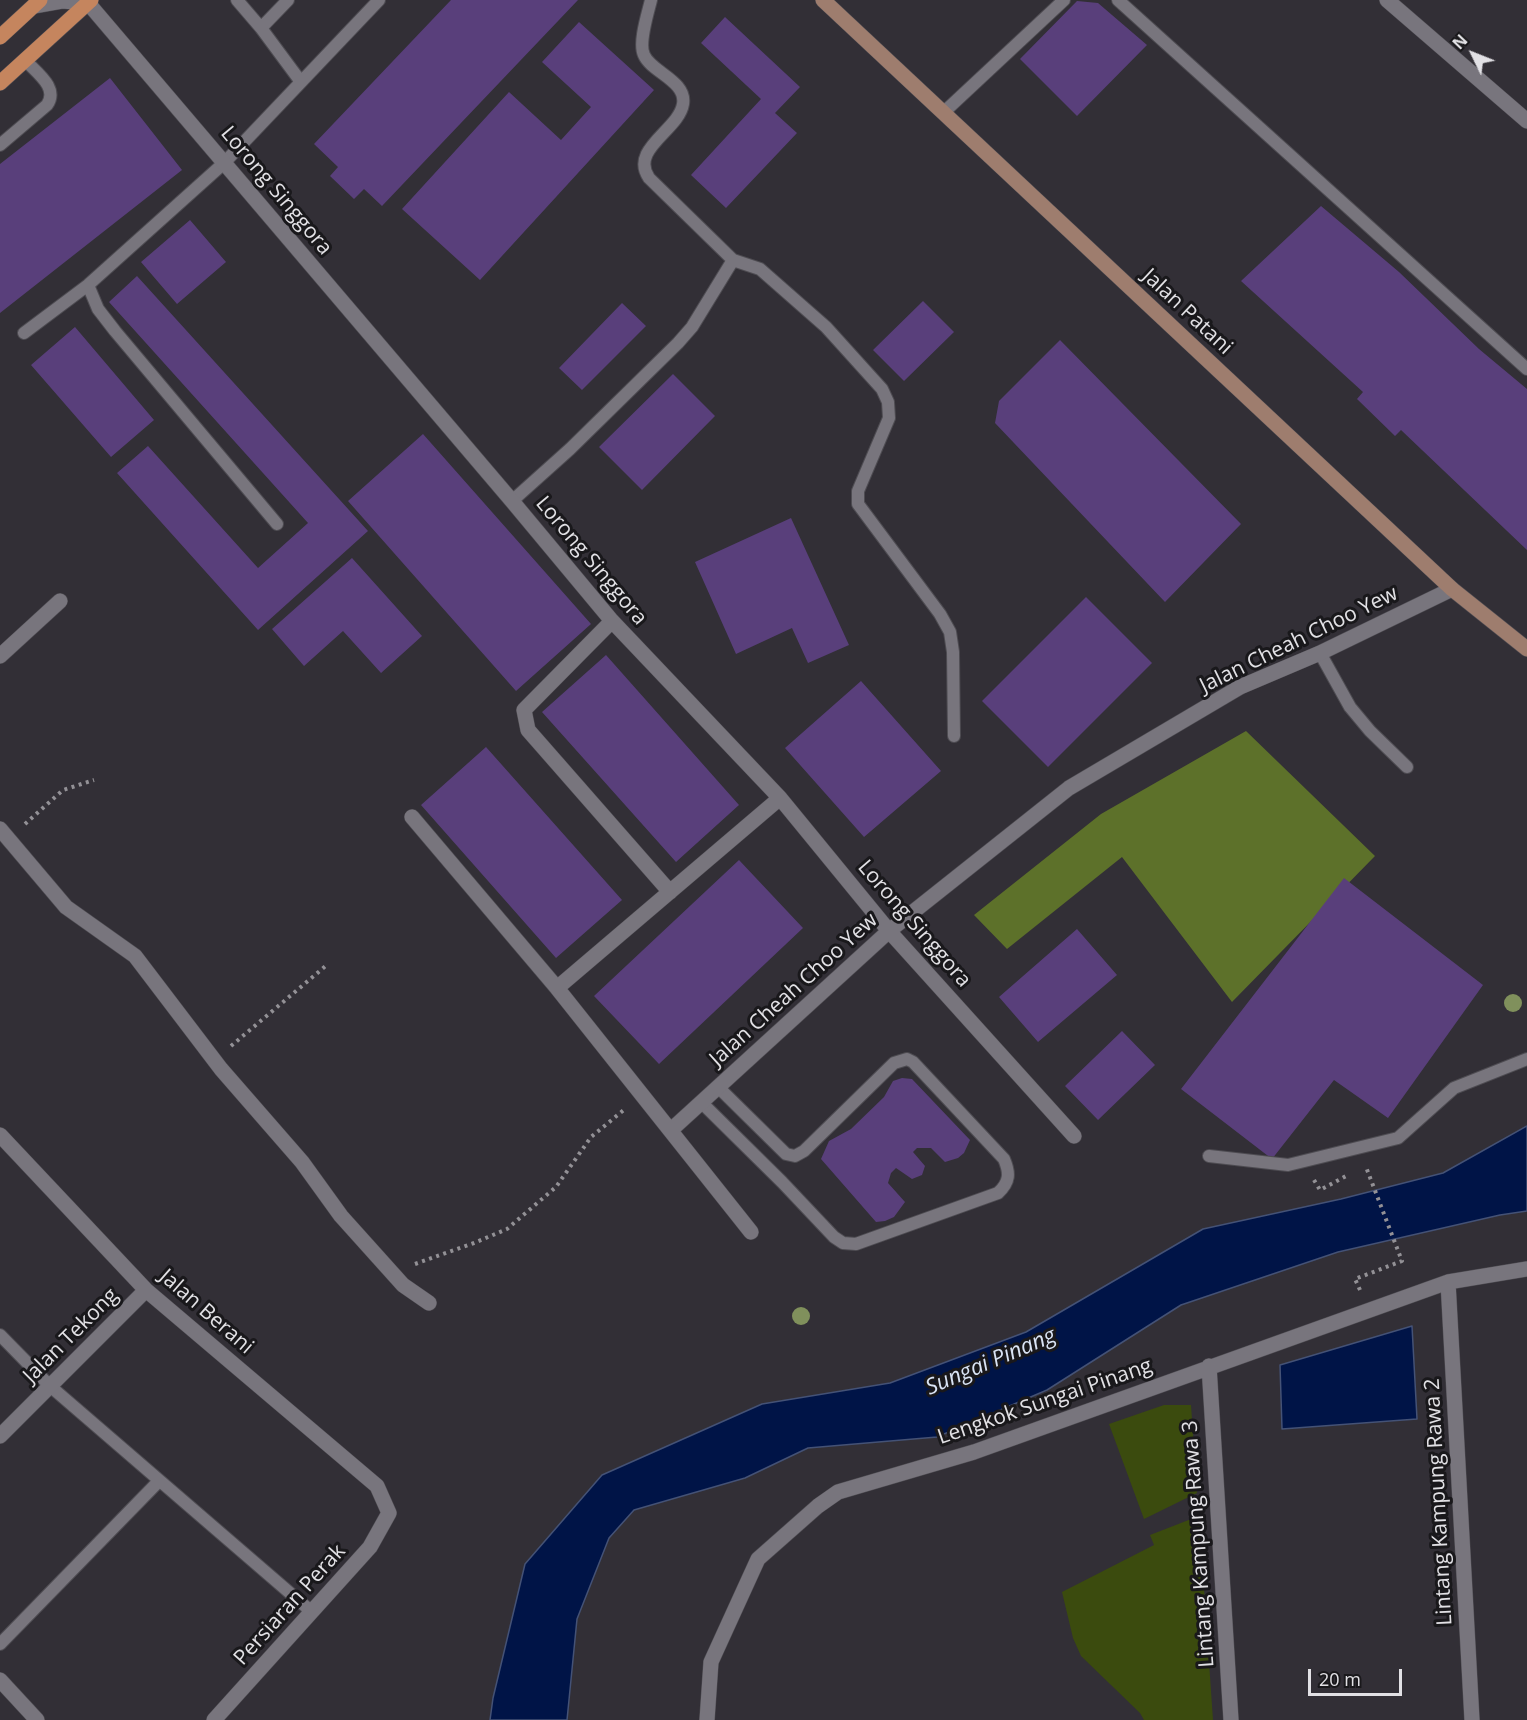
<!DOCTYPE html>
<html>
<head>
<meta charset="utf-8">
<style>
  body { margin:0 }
  #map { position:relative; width:1527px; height:1720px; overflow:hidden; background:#322f36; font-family:"Open Sans",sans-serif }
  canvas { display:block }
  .north { position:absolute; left:1443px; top:24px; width:60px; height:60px; -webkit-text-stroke:4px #19181b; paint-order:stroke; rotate:313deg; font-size:16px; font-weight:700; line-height:24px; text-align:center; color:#e2e1e5 }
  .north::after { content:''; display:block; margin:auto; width:21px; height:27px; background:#e2e1e5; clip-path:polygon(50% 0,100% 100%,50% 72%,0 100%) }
  .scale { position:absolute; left:1308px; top:1669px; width:94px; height:27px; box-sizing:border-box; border:3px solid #e2e1e5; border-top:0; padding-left:8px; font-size:18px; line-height:21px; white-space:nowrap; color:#e2e1e5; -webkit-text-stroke:4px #19181b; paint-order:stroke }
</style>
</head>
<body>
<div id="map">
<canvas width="1527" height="1720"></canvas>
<div class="north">N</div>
<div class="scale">20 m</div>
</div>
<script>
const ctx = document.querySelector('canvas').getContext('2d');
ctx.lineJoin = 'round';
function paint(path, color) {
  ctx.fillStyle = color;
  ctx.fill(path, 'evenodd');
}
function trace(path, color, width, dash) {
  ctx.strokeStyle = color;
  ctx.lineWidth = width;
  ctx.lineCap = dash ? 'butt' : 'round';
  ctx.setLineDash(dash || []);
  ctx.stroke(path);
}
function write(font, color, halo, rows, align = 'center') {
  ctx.font = font + ' "Open Sans",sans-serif';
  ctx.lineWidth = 6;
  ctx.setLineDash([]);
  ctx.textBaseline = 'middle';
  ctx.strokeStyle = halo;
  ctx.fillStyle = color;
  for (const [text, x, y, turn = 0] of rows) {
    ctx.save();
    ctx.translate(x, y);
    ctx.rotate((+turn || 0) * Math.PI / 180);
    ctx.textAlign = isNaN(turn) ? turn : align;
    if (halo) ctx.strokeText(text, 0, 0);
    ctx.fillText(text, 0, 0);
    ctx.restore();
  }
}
const green = new Path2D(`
  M1164,1405h27l6,88 -53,26 -35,-95z
  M1199,1516l14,204h-69l-4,-7 -59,-57 -8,-18 -11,-46 92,-47 -4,-10z`);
const forest = new Path2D(`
  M1246,731l129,125 -143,146 -110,-145 -115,92 -33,-34 127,-101z`);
const water = new Path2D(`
  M1527,1126v85l-27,4 -162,37 -157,53 -134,85 -110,47 -129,11 -63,30 -111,32 -25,28 -32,81 -10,101h-77l3,-22 32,-134 77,-89 160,-71 128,-21 136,-51 177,-103 138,-30 102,-26z
  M1412,1326l5,93 -135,10 -2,-64z`);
const building = new Path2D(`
  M451,0h127l-196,206 -18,-17 -10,10 -24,-23 8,-9 -24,-23z
  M1077,1l21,2 49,42 -70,71 -57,-57z
  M725,17l75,70 -25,26 22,20 -71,75 -35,-33 70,-76 -60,-56z
  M579,22l75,68 -174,190 -78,-71 107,-117 52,48 30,-33 -49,-45z
  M110,78l72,92 -182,143v-149z
  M1321,206l78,66 80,77 48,40v161l-126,-120 -6,6 -38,-37 6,-7 -122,-111z
  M190,220l36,42 -49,42 -36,-42z
  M137,276l231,255 -110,99 -141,-157 31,-27 110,122 50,-45 -199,-221z
  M923,301l31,31 -50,49 -31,-31z
  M622,303l24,23 -64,64 -23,-22z
  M75,327l79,93 -43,37 -80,-92z
  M1060,340l181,184 -76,78 -170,-179 4,-22z
  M673,374l42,42 -73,74 -43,-43z
  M423,434l168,190 -75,67 -168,-190z
  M791,518l58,127 -41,18 -16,-35 -56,26 -41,-92z
  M352,558l70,78 -41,37 -38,-42 -39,35 -32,-37z
  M1086,597l66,66 -104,104 -66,-66z
  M606,655l133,150 -63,57 -134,-150z
  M861,681l80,90 -77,66 -79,-89z
  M486,747l136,153 -66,58 -135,-153z
  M739,860l64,68 -144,136 -65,-68z
  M1344,878l139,107 -95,133 -54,-38 -62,79 -91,-70z
  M1077,929l40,46 -79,67 -39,-45z
  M1122,1031l33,34 -57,55 -33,-34z
  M902,1078l10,1 58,61 -6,13 -6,5 -13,4 -14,-14h-14l-4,4 12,14 -3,9 -10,4 -16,-11 -5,5 -3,10 17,19 -11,15 -9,4 -9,1 -55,-63 8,-18 22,-12 33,-32 9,-16z`);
const path = new Path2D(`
  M25,824l38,-34 31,-10
  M231,1046l97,-82
  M1314,1180l6,10 28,-15
  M415,1264l59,-21 33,-14 49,-42 35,-50 34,-28
  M1360,1290l-5,-11 47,-18 -36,-94`);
const lane = new Path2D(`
  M237,0l24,28 27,-28
  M651,0c-3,13 -13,43 -7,55 7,17 43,26 39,49 -4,26 -54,45 -34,74l84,82
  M1118,0l409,369
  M261,28l40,54
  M943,113l121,-113
  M0,145l47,-40c12,-17 -10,-32 -21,-44
  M88,285l10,24 17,22 162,193
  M24,333l64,-48 136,-122 155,-163
  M512,501l58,-52 108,-106 14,-16 41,-67 27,9 66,58 56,62 6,13 1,16 -31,73v13l82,110 10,18 3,20 1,84
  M1320,653l30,54 20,24 37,36
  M702,1103l80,79 52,55 9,6 13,1 142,-51c12,-11 12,-20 6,-34l-91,-97 -6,-3 -13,4 -90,88 -9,5 -9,-2 -67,-66
  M1209,1156l79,9 110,-27 56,-50 73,-29
  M0,1335l50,51 262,226
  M0,1644l159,-163`);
const street = new Path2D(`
  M1387,0l140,121
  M34,6l28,-5 26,2 424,498 100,120 168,177 109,133 185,205
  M612,621l-88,89 4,20 142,162
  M0,656l60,-55
  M412,817l145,171 194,244
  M0,829l66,78 69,49 86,113 81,93 39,54 62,69 26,18
  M557,988l223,-190
  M671,1130l218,-199 180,-143 171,-101 80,-34 132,-64
  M0,1135l146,155 231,196 12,27 -19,34 -156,173
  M1448,1282l24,438
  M1209,1366l22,354
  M0,1436l146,-146
  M0,1680l37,40
  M707,1720l4,-58 47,-103 60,-53 20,-14 136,-40 474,-170 79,-13`);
const secondary = new Path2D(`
  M823,0l629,589 75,60`);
const primary = new Path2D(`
  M0,37l40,-37
  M0,83l91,-83`);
const trees = [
  [1513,1003],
  [801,1316]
];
const streetNames = [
  ["Lorong Singgora",276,191,50],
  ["Jalan Patani",1187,312,43],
  ["Lorong Singgora",591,561,50],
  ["Jalan Cheah Choo Yew",1299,640,-26],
  ["Lorong Singgora",914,924,49],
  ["Jalan Cheah Choo Yew",794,990,-42],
  ["Jalan Berani",206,1312,41],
  ["Jalan Tekong",71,1336,-45],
  ["Lengkok Sungai Pinang",1045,1402,-19],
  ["Lintang Kampung Rawa 2",1439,1502,-93],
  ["Lintang Kampung Rawa 3",1199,1544,-94],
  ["Persiaran Perak",290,1605,-48]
];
const waterNames = [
  ["Sungai Pinang",991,1362,-23]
];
paint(green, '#3b4b0e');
paint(forest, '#5d712a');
paint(water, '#001447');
trace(water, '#445276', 1.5);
paint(building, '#593f7b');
trace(lane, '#4e4c52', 14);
trace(street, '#4e4c52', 16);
trace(secondary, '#4e4c52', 16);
trace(primary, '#4e4c52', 16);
trace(path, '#939196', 4, [3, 4.5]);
trace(lane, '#78757d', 12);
trace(street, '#78757d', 15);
trace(secondary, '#9e7d6e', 15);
trace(primary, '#c5855e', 15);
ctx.fillStyle = '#80905c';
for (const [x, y] of trees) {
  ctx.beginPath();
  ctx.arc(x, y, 9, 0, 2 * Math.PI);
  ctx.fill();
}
write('21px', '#e2e1e5', '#19181b', streetNames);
write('italic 22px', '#dae4f5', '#19181b', waterNames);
</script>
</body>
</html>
